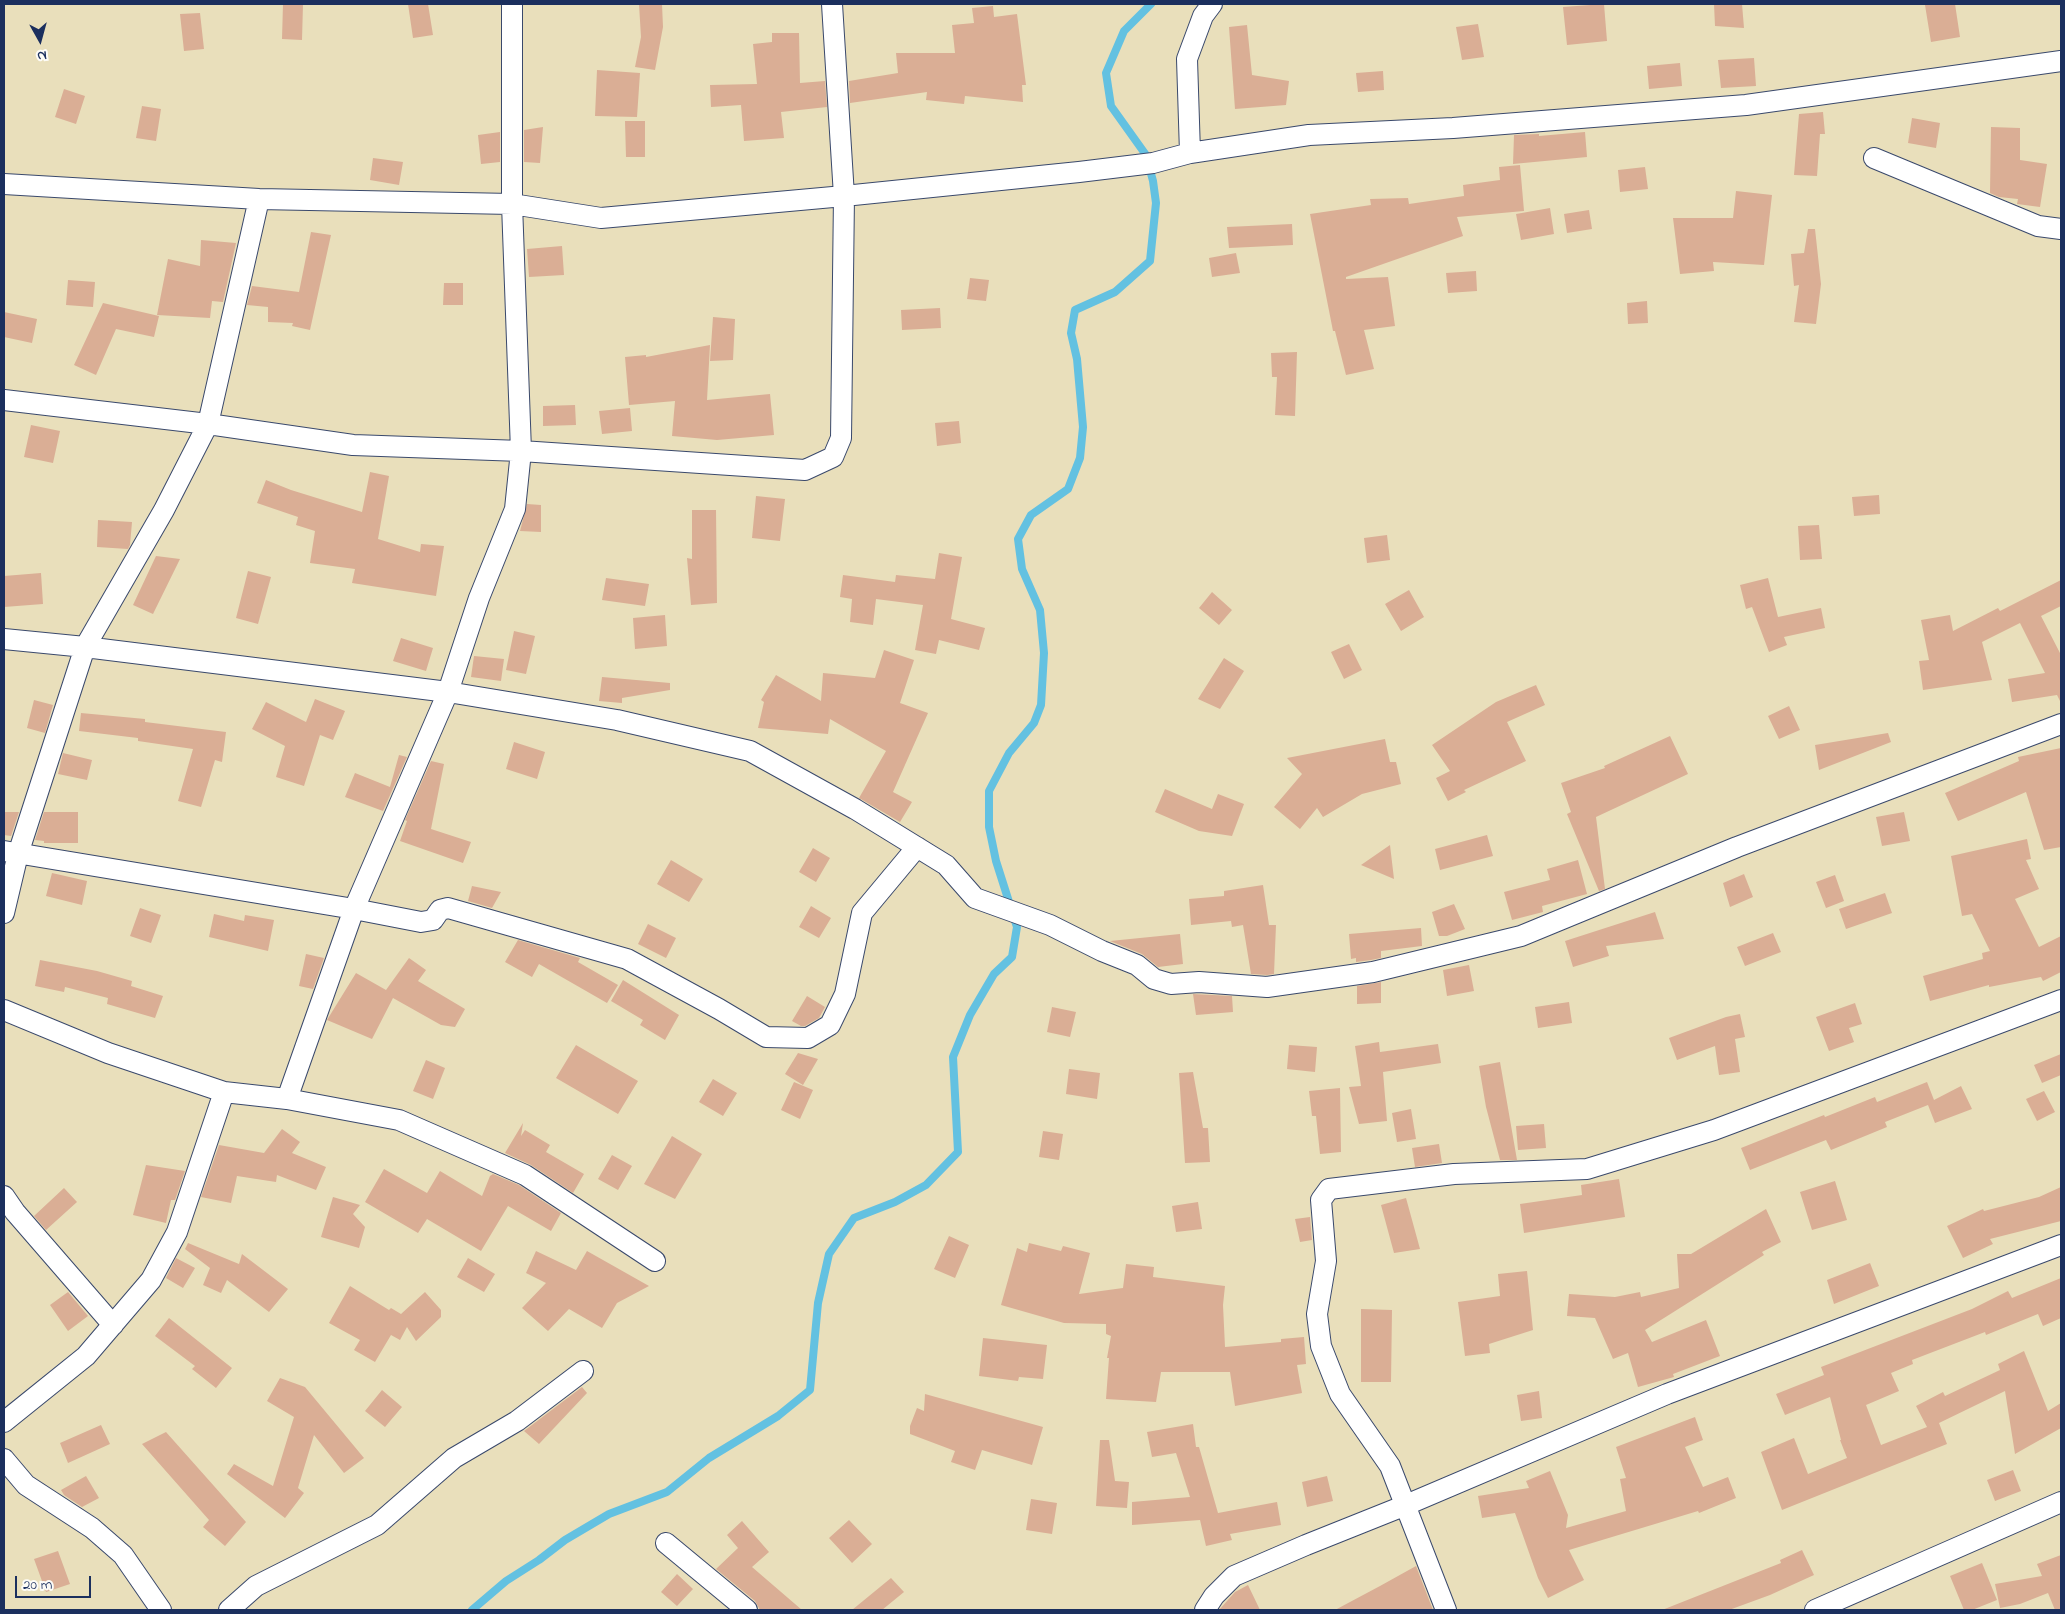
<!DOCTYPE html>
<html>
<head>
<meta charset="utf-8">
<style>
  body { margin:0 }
  #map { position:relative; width:2065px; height:1614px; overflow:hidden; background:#e9dfbb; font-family:"Indie Flower",sans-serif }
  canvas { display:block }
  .frame { position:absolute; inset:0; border:5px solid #1b2f5e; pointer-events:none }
  .north { position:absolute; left:15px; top:15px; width:50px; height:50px; -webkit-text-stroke:4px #fdfcf7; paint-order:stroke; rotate:173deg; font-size:14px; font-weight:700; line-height:20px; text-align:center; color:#1b2f5e }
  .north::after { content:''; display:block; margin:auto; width:18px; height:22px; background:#1b2f5e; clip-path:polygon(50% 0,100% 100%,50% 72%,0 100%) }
  .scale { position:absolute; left:15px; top:1576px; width:76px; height:22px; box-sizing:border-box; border:2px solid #1b2f5e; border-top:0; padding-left:6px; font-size:15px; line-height:18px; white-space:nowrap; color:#1b2f5e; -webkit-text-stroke:4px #fdfcf7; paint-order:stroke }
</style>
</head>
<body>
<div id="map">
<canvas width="2065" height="1614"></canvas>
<div class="frame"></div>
<div class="north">N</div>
<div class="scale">20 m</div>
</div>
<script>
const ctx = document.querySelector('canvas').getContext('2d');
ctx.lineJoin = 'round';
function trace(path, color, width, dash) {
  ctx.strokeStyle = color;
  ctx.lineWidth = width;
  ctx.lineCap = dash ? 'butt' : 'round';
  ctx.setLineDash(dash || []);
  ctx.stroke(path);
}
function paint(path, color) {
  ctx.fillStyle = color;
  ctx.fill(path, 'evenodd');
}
const stream = new Path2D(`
  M472,1610l34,-29 33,-21 26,-20 44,-26 58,-22 42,-34 69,-42 32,-26 8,-87 11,-49 25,-36 41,-16 31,-17 32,-33 -5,-95 17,-42 24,-41 18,-17 5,-30 -21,-66 -7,-34v-36l20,-38 25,-30 7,-18 3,-52 -4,-43 -18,-41 -4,-30 13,-24 37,-26 12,-31 3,-31 -6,-68 -6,-26 4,-23 40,-18 35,-31 6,-58 -3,-22 -7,-26 -35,-49 -5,-33 18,-42 27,-27`);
const building = new Path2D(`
  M283,4h20l-1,36 -20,-1z
  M408,4h20l5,31 -20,3z
  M639,4h23l1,23 -8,43 -20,-3 6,-30z
  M1604,4l3,37 -40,4 -4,-38z
  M1714,4h28l2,24 -29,-2z
  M1936,4h19l5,33 -29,5 -6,-37z
  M993,6l1,11 23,-3 9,71h-4l1,17 -58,-6 -1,8 -38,-4 1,-8 -77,11 -1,-22 49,-8 -2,-20h59l-3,-28 22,-2 -2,-15z
  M200,13l4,36 -20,2 -4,-37z
  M1478,24l6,33 -22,3 -6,-33z
  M1247,25l5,50 37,6 -3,24 -51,4 -6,-82z
  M772,33h27l1,50 25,-2 2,26 -46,5 3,26 -40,3 -3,-36 -30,2 -1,-22 47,-1 -4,-40 19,-2z
  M1754,58l2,28 -35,2 -3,-28z
  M1680,63l2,23 -33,3 -2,-23z
  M597,70l43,3 -3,44 -42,-1z
  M1383,71l1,19 -26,2 -2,-19z
  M64,89l21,7 -9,28 -21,-7z
  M142,106l19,3 -5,32 -20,-3z
  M1823,112l2,22h-5l-3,42 -23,-1 5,-61z
  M1912,118l28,5 -4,25 -28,-5z
  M625,121h20v36h-19z
  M543,127l-3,36 -16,-1v-32z
  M1991,127l29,1v32l27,4 -7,43 -23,-3 1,-5 -19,-2 -9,-4z
  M500,132v30l-19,2 -3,-29z
  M1585,132l2,25 -74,7 1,-29 25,-1v2z
  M373,158l30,4 -4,23 -29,-5z
  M1520,165l4,46 -67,6 6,19 -117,41v2l42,-2 7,49 -31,4 10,39 -28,6 -11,-44h-2l-23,-117 61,-9 -1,-6 38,-1 1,6 55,-8 -1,-11 37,-5 -1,-13z
  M1645,167l3,22 -28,3 -2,-22z
  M1736,191l36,4 -8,70 -51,-3 1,9 -34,3 -7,-56h60z
  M1550,208l4,26 -33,6 -5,-26z
  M1589,210l3,19 -25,4 -3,-19z
  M1292,224l1,21 -64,3 -2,-21z
  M1808,229h7l6,55 -5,40 -22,-2 5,-37 -5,1 -3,-32 13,-1z
  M311,232l20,3 -21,95 -18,-4 1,-3 -25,-1v-15l-21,-2 5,-19 47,6z
  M201,240l35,3 -13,59 -11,-1 -2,17 -53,-3 11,-56 32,7z
  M562,246l2,29 -35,2 -2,-28z
  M1236,253l4,20 -28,4 -3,-19z
  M1476,271l1,20 -29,2 -2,-20z
  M970,278l19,2 -3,21 -19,-2z
  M68,280l27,2 -2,25 -27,-2z
  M444,283h19v22h-20z
  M1647,301l1,22 -20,1 -1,-21z
  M103,303l56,13 -5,21 -38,-8 -20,46 -22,-10z
  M940,308l1,20 -39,2 -1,-20z
  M4,312l33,7 -5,24 -28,-6z
  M713,317l22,2 -2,41 -23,1z
  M710,345l-3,55 63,-6 4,41 -57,5 -45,-4 3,-35 -46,4 -4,-48 21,-2v2z
  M1297,352l-2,64 -20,-1 2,-38h-5l-1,-24z
  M575,405l1,20 -33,1v-20z
  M630,408l2,23 -30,3 -3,-23z
  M959,421l2,22 -24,3 -2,-23z
  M31,425l29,6 -7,32 -29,-6z
  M370,472l19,4 -11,63 42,13 1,-8 23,2 -8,50 -84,-13 3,-14 -45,-6 5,-32 -19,-6 2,-8 -41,-14 9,-23 25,10 71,22z
  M1879,495l1,19 -26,2 -2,-19z
  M756,496l29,3 -5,42 -28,-3z
  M527,504l14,1v27l-21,-1z
  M692,510h24l1,93 -26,2 -4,-47 5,1z
  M98,520l34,2 -2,23 -2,4 -31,-2z
  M1819,525l3,34 -22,1 -2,-34z
  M1387,535l3,25 -23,3 -3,-25z
  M939,553l23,4 -11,62 34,9 -6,22 -40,-10 -3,14 -21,-4 8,-45 -47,-6 -3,26 -23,-3 2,-23 -12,-2 3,-22 52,7 1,-7 39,4z
  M156,556l24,3 -27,55 -20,-9z
  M248,571l23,6 -13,47 -22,-6z
  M41,573l2,31 -39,3v-31z
  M606,578l43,6 -4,22 -43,-6z
  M1768,578l10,39 43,-9 4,20 -41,9 3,8 -18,7 -17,-45 -6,2 -6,-24z
  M2061,580v26l-20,10 20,39v48l-4,-8 -45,7 -4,-23 37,-6 -25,-50 -38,19 10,38 -69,10 -4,-29 10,-1 -8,-40 29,-5 3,16 45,-23 2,3z
  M1409,590l15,27 -23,14 -16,-27z
  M1212,592l20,18 -13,15 -20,-17z
  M665,615l2,31 -32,3 -2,-31z
  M514,631l21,5 -9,38 -20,-4z
  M401,638l32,10 -7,23 -33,-10z
  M1349,644l13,26 -18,9 -13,-27z
  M884,650l30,10 -14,43 28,10 -35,79 19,10 -12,20 -41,-24 27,-47 -56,-32 -2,15 -70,-6 6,-26 -3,-2 15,-25 45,26 2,-28 52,5z
  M474,656l30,3 -3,22 -30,-4z
  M1224,658l20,13 -24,38 -22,-10z
  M602,677l68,6v7l-48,8v5l-23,-2z
  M1536,685l9,20 -38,17 19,39 -62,29 2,2 -18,9 -12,-23 14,-7 -18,-26 64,-43z
  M315,699l30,12 -12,29 -13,-5 -16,51 -28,-9 9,-31 -33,-17 14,-27 40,20z
  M34,700l19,5 -8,28 -18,-5z
  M1789,706l11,24 -21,9 -11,-23z
  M81,713l64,6v3l81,10 -4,30 -7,-2 -14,47 -23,-6 15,-52 -55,-8v-3l-59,-7z
  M1888,733l3,9 -72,28 -4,-25z
  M1670,736l18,38 -92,43 9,72 -6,2 -32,-77 4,-2 -10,-29 44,-15 -1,-2z
  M1385,739l5,23h6l5,22 -39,10 -39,23 -6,-9 -17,21 -26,-22 28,-33 -15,-16z
  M514,742l31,10 -8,27 -31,-10z
  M2061,748v99l-17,3 -18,-58 -68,29 -13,-28 74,-32 -1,-4z
  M63,753l29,7 -5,20 -29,-6z
  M399,755l8,2 -24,54 -38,-14 10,-24 35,14z
  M431,761l13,3 -13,65 40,13 -8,21 -63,-22 7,-20 -2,-1z
  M1165,789l47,20 6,-15 26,10 -12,32 -33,-5 -44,-19z
  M4,812h15l-8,24 -7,-1z
  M44,812h34v31h-34v-2l-9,-1z
  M1904,812l6,29 -28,5 -6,-29z
  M1487,835l6,21 -53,14 -5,-21z
  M2027,839l4,20 -5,1 13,29 -24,10 24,48 22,-11v36l-18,9 -2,-4 -52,10v-2l-59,16 -7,-25 60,-17 -1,-6 8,-2 -18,-37 -10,2 -11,-60z
  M1390,845l4,34 -33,-14z
  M813,848l17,10 -14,24 -17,-10z
  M671,860l32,19 -14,23 -32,-18z
  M1578,860l9,34 -45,12 1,6 -31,8 -8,-28 46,-12 -3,-11z
  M52,873l35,8 -5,24 -36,-9z
  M1744,874l9,23 -23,10 -7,-24z
  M1835,875l9,26 -18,7 -10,-26z
  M1263,885l6,40h7l-2,49 -7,1 -16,-1 -8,-49 -11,2 -1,-6 -40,4 -2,-26 35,-3v-5z
  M472,886l29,6 -9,16 -24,-7z
  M1885,893l7,20 -46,16 -7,-20z
  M1454,904l11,25 -18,7h-8l-7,-24z
  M811,906l20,12 -12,20 -20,-11z
  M140,908l21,7 -10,28 -21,-7z
  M1655,912l9,27 -58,7 3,10 -36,11 -8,-26z
  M214,914l30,7 1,-6 29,5 -6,31 -59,-14z
  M648,924l28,14 -10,20 -28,-14z
  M1421,928l1,18 -41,5v7l-10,2 -15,2v-4l-5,1 -2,-25z
  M1773,933l8,19 -36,14 -8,-19z
  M1180,934l3,30 -25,3 -16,-13 -32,-13z
  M518,940l62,18 -2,4 40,23 -11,18 -68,-39 -7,13 -27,-15z
  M306,954l18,4 -11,31 -14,-3z
  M409,958l17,12 -8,11 47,28 -10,18 -14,-2 -48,-27 -21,41 -45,-19 29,-47 30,17z
  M40,960l57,11 35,10 -1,5 32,10 -8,22 -48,-14 1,-6 -43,-11 -1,5 -29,-6z
  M1469,965l5,26 -27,5 -4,-26z
  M623,980l56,35 -14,25 -25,-15 3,-5 -32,-19z
  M1381,982v21l-24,1v-18z
  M1193,994l39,2 1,16 -37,3z
  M807,996l18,11 -6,11 -14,8h-4l-9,-5z
  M1569,1002l3,21 -34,5 -3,-21z
  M1855,1003l7,21 -13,4 5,14 -25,9 -13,-34z
  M1052,1007l24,5 -6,25 -23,-5z
  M1740,1014l5,23 -10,2 5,33 -21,3 -4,-29 -38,14 -8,-22 57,-21z
  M1379,1042l1,10 58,-8 3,19 -58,9 4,49 -28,3 -10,-37 12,-1 -6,-40z
  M576,1045l62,36 -20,33 -62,-36z
  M1289,1045l28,2 -2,25 -28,-3z
  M798,1053l20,6 -15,26 -18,-11z
  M2061,1054v21l-19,8 -8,-18z
  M426,1060l19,8 -12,31 -20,-8z
  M1500,1062l17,98h-17l-14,-53 -7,-41z
  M1069,1069l31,4 -3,26 -31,-5z
  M1193,1072l10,56h5l2,34 -25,1 -6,-90z
  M713,1079l24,14 -14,23 -24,-14z
  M794,1082l19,8 -13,29 -19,-9z
  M1927,1082l7,18 27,-14 11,23 -37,14 -7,-18 -43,17 2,5 -56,23 -5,-10 -76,30 -9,-22 83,-33 1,2 50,-20 2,5z
  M1340,1088l1,64 -21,2 -4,-38h-4l-3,-25z
  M2044,1091l11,21 -18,9 -11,-22z
  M1411,1109l5,30 -19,3 -5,-29z
  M523,1123l-2,13 4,-6 25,15 -4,7 38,22 -11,19 -42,-28 -26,-12z
  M1544,1124l2,24 -28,2 -2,-24z
  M282,1129l18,13 -8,11 34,14 -10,23 -39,-15 -1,7 -39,-6 -6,27 -30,-6 18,-52 45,8z
  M1043,1131l20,3 -4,26 -20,-3z
  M672,1136l30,18 -27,45 -31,-15z
  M1439,1144l3,19 -27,4 -3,-19z
  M612,1155l20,11 -14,24 -20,-11z
  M146,1165l39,6 -10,29h-4l-5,23 -33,-8z
  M384,1169l43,24 13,-22 42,25 8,-20 3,-2 26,11 42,28 -10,18 -43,-25 -27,45 -54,-32 -9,14 -53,-31z
  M1619,1179l6,38 -101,16 -4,-29 62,-9 -1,-10z
  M1835,1181l12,39 -35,10 -12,-38z
  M2061,1187v34l-71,18 3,5 -30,14 -16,-32 36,-17 1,2 55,-14z
  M64,1188l13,14 -31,28 -12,-14z
  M333,1197l27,8 -7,9 12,13 -6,21 -38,-11z
  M1406,1198l14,51 -26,4 -13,-48z
  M1198,1202l4,27 -26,3 -4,-26z
  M1766,1209l15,33 -19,10 2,3 -119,75 7,12 54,-22 14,36 -47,18 1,3 -36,10 -10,-34 -15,6 -18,-41 -28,-2 2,-22 46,3 25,-5 1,5 38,-9 -2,-34h14z
  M1310,1217l2,23 -12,2 -5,-23z
  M949,1236l20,9 -14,33 -21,-9z
  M188,1243l51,21 3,-10 46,35 -19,23 -42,-32 -6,13 -18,-8 7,-17 -25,-19z
  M1029,1243l32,8 2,-5 27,7 -11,41 44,-6 3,-24 28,3 -1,10 72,9 -2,19 2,42 56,-5v-3l23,-2 2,27 -9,1 5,28 -67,13 -5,-34h-69l-5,30 -50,-3 3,-41h-2l4,-22 -5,-2v-10l-42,-1 -63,-18 16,-57 10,4z
  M536,1251l40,19 11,-19 62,35 -32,17 -15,25 -33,-19 -21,22 -26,-23 24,-25 -20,-10z
  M176,1258l19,10 -12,20 -17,-10z
  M468,1258l27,16 -11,18 -27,-15z
  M1870,1263l9,23 -45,18 -7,-24z
  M1527,1271l6,59 -44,14 1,9 -25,3 -7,-54 42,-6 -2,-22z
  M2061,1278v40l-18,8 -5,-12 -52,21 -1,-3 -73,28 1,4 -22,9 8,18 -33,14 15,40 46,-18 -11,-21 27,-14 2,4 55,-26 -2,-6 26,-13 24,60 13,-8v25l-46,26 -10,-63 -66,32 8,21 -165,66 -21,-58 33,-14 14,36 39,-16 -7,-18h1l-11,-43 -45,18 -9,-21 48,-19 -3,-8 151,-58 36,-18 4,7z
  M350,1286l39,24 2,-2 10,6 24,-22 16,18v7l-25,24 -9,-14 -7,13 -9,-5 -16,27 -21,-12 6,-10 -31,-17z
  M68,1292l20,24 -20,15 -18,-26z
  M1361,1309l31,1 -1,72h-30z
  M169,1318l63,50 -16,20 -24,-19 3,-3 -40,-30z
  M983,1338l64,7 -4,34 -24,-2 -1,4 -39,-5z
  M280,1378l25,9 59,71 -20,15 -30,-38 -16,53 6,5 -19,25 -58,-44 7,-10 39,22 21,-69 -27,-16z
  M582,1387l5,6 -48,51 -15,-13z
  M382,1390l20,17 -17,20 -20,-16z
  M1539,1391l3,27 -21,3 -4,-26z
  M925,1394l118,33 -11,38 -50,-15 -7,20 -24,-8 4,-11 -45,-17v-8l7,-18 7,3z
  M1695,1417l8,23 -18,7 18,40 25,-10 8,21 -37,15 -1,-2 -129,39 15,30 -36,18 -10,-20 -23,-65 -33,5 -4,-22 51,-8 -3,-7 24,-10 18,44 -2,13 60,-17 -6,-32 6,-1 -10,-31z
  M1193,1424l3,23h3l19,66 59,-11 4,23 -51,9 2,6 -26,6 -6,-26 -68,5v-23l58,-5 -14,-44 -24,4 -5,-25z
  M101,1425l9,19 -42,19 -8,-20z
  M166,1432l80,90 -21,24 -22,-19 6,-7 -67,-76z
  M1100,1440h9l6,41 14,1 -2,26 -31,-2z
  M2013,1470l8,21 -26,10 -8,-21z
  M86,1476l13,22 -17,9 -18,-12 -3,-5z
  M1327,1476l6,25 -26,6 -5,-25z
  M1031,1499l26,4 -5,31 -26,-4z
  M849,1520l23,24 -20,19 -23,-25z
  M742,1521l27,31 -17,15 50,43h-42l-5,-9 -39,-32 22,-21 -11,-13z
  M1802,1550l12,25 -44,20 -41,15h-67l119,-47 -1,-3z
  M58,1551l12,33 -24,8 -12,-33z
  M2061,1555v55h-6l-7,-17 -28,11 -20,4 -5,-24 47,-8 -5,-12z
  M1982,1563l15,37 -25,10h-8l-14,-34z
  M1416,1566l17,44h-98l45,-24z
  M677,1574l16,15 -16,17 -16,-14z
  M891,1578l13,14 -22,18h-30z
  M1248,1585l12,25h-41l16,-18z`);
const minor = new Path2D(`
  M1190,153l-3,-94 16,-43 9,-12
  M1874,158l164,68 23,3
  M4,184l255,15 253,5 89,14 243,-22 235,-24 74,-9 37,-10 119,-18 144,-7 293,-23 315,-44
  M4,400l204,24 145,21 168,6 284,19 28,-13 8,-19 3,-242 -12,-192
  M4,639l81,8 363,45 169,28 133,31 105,58 91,56 29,33 75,27 52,26 35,14 17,14 17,5 28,-2 68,5 106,-15 148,-36 216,-89 324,-123
  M4,851l350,58 67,13 12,-2 7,-10 8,-2 179,51 92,50 47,28 42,1 22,-13 15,-31 17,-81 55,-66
  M4,913l14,-59 67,-207 79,-137 44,-86 51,-225
  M4,1010l104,43 116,39 63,7 112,21 126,55 130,86
  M287,1099l67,-190 94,-217 31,-94 36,-89 6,-58 -9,-247v-200
  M4,1196l11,16 98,113
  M4,1422l82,-66 65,-76 26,-48 47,-140
  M4,1459l22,26 66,43 31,27 38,55
  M666,1543l81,67
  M229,1610l27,-24 121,-61 77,-67 63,-37 66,-50
  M1205,1610l9,-14 20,-20 72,-31 100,-40 261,-111 394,-149
  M1446,1610l-56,-144 -50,-72 -19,-48 -4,-32 9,-53 -5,-61 8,-11 125,-15 133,-5 127,-39 347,-130
  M1815,1610l246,-108`);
trace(stream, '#63c1e1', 8);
paint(building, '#daae95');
trace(minor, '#3a496c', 22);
trace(minor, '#fff', 20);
</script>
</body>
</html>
